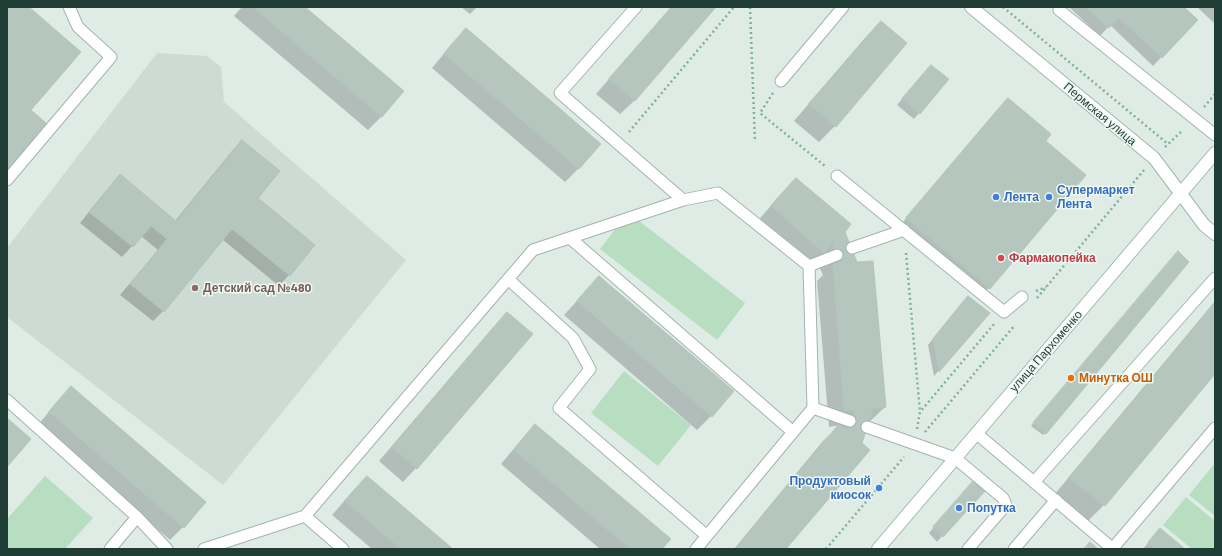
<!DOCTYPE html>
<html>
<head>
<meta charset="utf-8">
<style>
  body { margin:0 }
  #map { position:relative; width:1222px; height:556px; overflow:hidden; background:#dfece6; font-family:Barlow,sans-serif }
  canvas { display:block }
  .frame { position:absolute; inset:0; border:8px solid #1f3d34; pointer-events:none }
</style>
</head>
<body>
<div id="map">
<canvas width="1222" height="556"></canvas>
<div class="frame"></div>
</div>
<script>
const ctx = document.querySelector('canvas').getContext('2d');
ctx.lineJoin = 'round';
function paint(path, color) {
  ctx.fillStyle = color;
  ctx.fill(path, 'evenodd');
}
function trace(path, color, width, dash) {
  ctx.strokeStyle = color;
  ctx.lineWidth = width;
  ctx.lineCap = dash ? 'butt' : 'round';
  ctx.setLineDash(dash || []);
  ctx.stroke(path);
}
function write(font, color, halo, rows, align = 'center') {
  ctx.font = font + ' Barlow,sans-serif';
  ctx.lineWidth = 3;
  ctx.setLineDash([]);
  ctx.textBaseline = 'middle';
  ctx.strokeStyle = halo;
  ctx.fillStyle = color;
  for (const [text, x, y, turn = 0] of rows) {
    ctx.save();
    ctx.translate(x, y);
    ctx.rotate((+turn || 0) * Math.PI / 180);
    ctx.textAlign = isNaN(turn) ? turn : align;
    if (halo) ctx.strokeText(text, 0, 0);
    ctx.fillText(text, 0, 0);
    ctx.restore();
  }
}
const built = new Path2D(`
  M157,53l50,3 14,11 3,35 182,158 -183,225 -216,-168v-69z`);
const green = new Path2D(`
  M638,220l107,83 -28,37 -117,-91 16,-21z
  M624,371l67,54 -33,41 -67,-53z
  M1215,463v53l-26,-21z
  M45,476l48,42 -28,31h-58v-30z
  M1186,497l29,24v28h-23l-29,-24z`);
const shadow = new Path2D(`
  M242,7h61l99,85 -21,25 -13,13 -134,-114z
  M461,7h16l-7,7z
  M671,7h43l-80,94 -14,13 -24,-20z
  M1069,7h115l13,13 -44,46 -43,-41 -10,11z
  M1197,7h18v17z
  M881,22l-46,104 -16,16 -25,-21 71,-83z
  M466,30l134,114 -22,25 -13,13 -133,-114 21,-25z
  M926,71l21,9 -33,39 -17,-14z
  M1008,99l-19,189 -10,10 -82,-69 101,-120z
  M242,141l15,58 57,46 -25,30 -10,11 -57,-47 -59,72 -10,10 -33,-26 38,-45 -17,-14 -19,21 -42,-34 30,-37 10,-10 55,45 57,-70z
  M796,179l48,52 41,176 -17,16 -83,126h-51l89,-108 17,-16 -11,2 -12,-146 6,-6 -7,-15 -8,9 -52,-46 24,-28z
  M1176,255l-130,178 -3,2 -12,-9z
  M599,277l133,114 -21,25 -14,14 -133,-115z
  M1215,301v72l-111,132 -16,16 -34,-26z
  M963,302l25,11 -54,63 -6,-31z
  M507,314l-91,154 -13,14 -24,-21 115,-134z
  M71,388l112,139 -13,13 -133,-114 21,-25z
  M536,425l125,124h-61l-99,-85 21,-25z
  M367,477l84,72h-79l-40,-34 21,-24z
  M969,486l-27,50 -5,6 -8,-9z
  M1155,535l28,14h-40z`);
const building = new Path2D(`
  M7,7h22l52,45 -50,58 15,13v3l-38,44h-1z
  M253,7h52l99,84 -22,26z
  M672,7h44l-81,94 -26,-22z
  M1086,7h98l14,13 -36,38 -43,-40 -10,10z
  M881,21l26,22 -71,84 -27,-23z
  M466,28l135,116 -22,25 -135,-115z
  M931,65l18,14 -29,35 -18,-15z
  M1008,98l43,36 -5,7 40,34 -96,114 -84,-71z
  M242,140l38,31 -22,27 57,47 -25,31 -58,-47 -68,83 -34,-28 37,-45 -16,-13 -18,21 -44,-35 31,-38 56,47z
  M796,178l55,46 -6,8 12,30 16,-1 13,146 -13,2 -11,34 8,7 -84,99h-51l104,-125 8,6 8,-20 -11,1 -11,-147 7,-1 -8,-20 -8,10 -53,-47z
  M1178,251l11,11 -143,172 -13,-11z
  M599,276l135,115 -22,26 -135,-116z
  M968,296l22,17 -51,59 -6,-33z
  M1215,303v71l-110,132 -36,-28z
  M507,312l26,22 -116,135 -25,-22z
  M71,386l135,116 -22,26 -135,-116z
  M7,418l24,21 -24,28z
  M535,424l136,115 -9,10h-32l-116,-99z
  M367,476l86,73h-52l-56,-48z
  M975,479l11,11 -43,47 -10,-10z
  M1160,528l25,21h-30l-7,-6z
  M1090,542l8,7h-14z`);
const path = new Path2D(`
  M750,7l5,135
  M1003,7l165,137
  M773,93l-13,20 65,53
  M1204,107l11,-13
  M629,132l105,-125
  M1165,147l18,-17
  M906,253l14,159
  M1036,291l10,-4
  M1037,298l107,-128
  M917,429l3,-17 74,-88
  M925,432l90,-107
  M826,549l78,-92`);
const lane = new Path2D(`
  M636,7l-76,86 123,107 35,-7 91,73 4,142 -117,141
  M1059,10l156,125
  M781,81l62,-74
  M837,176l167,136 18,-15
  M7,180l104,-123 -33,-30 -9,-20
  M570,238l223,194
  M852,248l52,-18
  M809,266l28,-11
  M508,279l65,59 17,31 -31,39 148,128
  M7,400l130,117 -27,32
  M813,408l37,13
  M867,427l88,31 48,40 3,7 -38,44
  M976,433l137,116
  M1034,482l181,-204
  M305,516l228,-266 150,-50
  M137,517l30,32
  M1113,548l102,-120
  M204,549l101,-33 38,33
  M1014,549l42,-49`);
const street = new Path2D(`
  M1181,194l23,31 11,9`);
const secondary = new Path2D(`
  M971,7l183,151 27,36
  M878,549l337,-396`);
const markers = [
  [996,197,4,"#3f7fe0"],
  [1049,197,4,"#3f7fe0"],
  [1001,258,4,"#e0444e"],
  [195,288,4,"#8d6e63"],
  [1071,378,4,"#e8710a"],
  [879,488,4,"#3f7fe0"],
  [959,508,4,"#3f7fe0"]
];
const streetNames = [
  ["Пермская улица",1100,114,40],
  ["улица Пархоменко",1046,351,-49]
];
const shopNames = [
  ["Супермаркет",1057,190],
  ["Лента",1057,204],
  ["Лента",1004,197],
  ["Продуктовый",871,481,"right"],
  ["киосок",871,495,"right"],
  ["Попутка",967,508]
];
const healthNames = [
  ["Фармакопейка",1009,258]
];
const educationNames = [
  ["Детский сад №480",203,288]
];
const foodNames = [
  ["Минутка ОШ",1079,378]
];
paint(built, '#cddbd4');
paint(green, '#b7dec0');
paint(shadow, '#0003');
paint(building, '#b5c6be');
trace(building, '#b1c5bc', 1);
trace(lane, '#a2b4ad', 13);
trace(street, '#a2b4ad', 14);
trace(secondary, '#9db8ad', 14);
trace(path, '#7eb19f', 2.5, [2, 3]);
trace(lane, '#fff', 11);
trace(street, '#fff', 12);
trace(secondary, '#fff', 12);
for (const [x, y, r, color] of markers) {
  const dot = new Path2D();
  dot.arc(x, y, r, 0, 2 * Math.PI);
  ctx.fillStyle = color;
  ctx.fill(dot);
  trace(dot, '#f0f8f4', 1.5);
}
write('12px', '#1f3d34', '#f0f8f4', streetNames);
write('bold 12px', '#366cbe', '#f0f8f4', shopNames, 'left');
write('bold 12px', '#be3a42', '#f0f8f4', healthNames, 'left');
write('bold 12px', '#785e54', '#f0f8f4', educationNames, 'left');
write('bold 12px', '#c56008', '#f0f8f4', foodNames, 'left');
</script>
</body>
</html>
